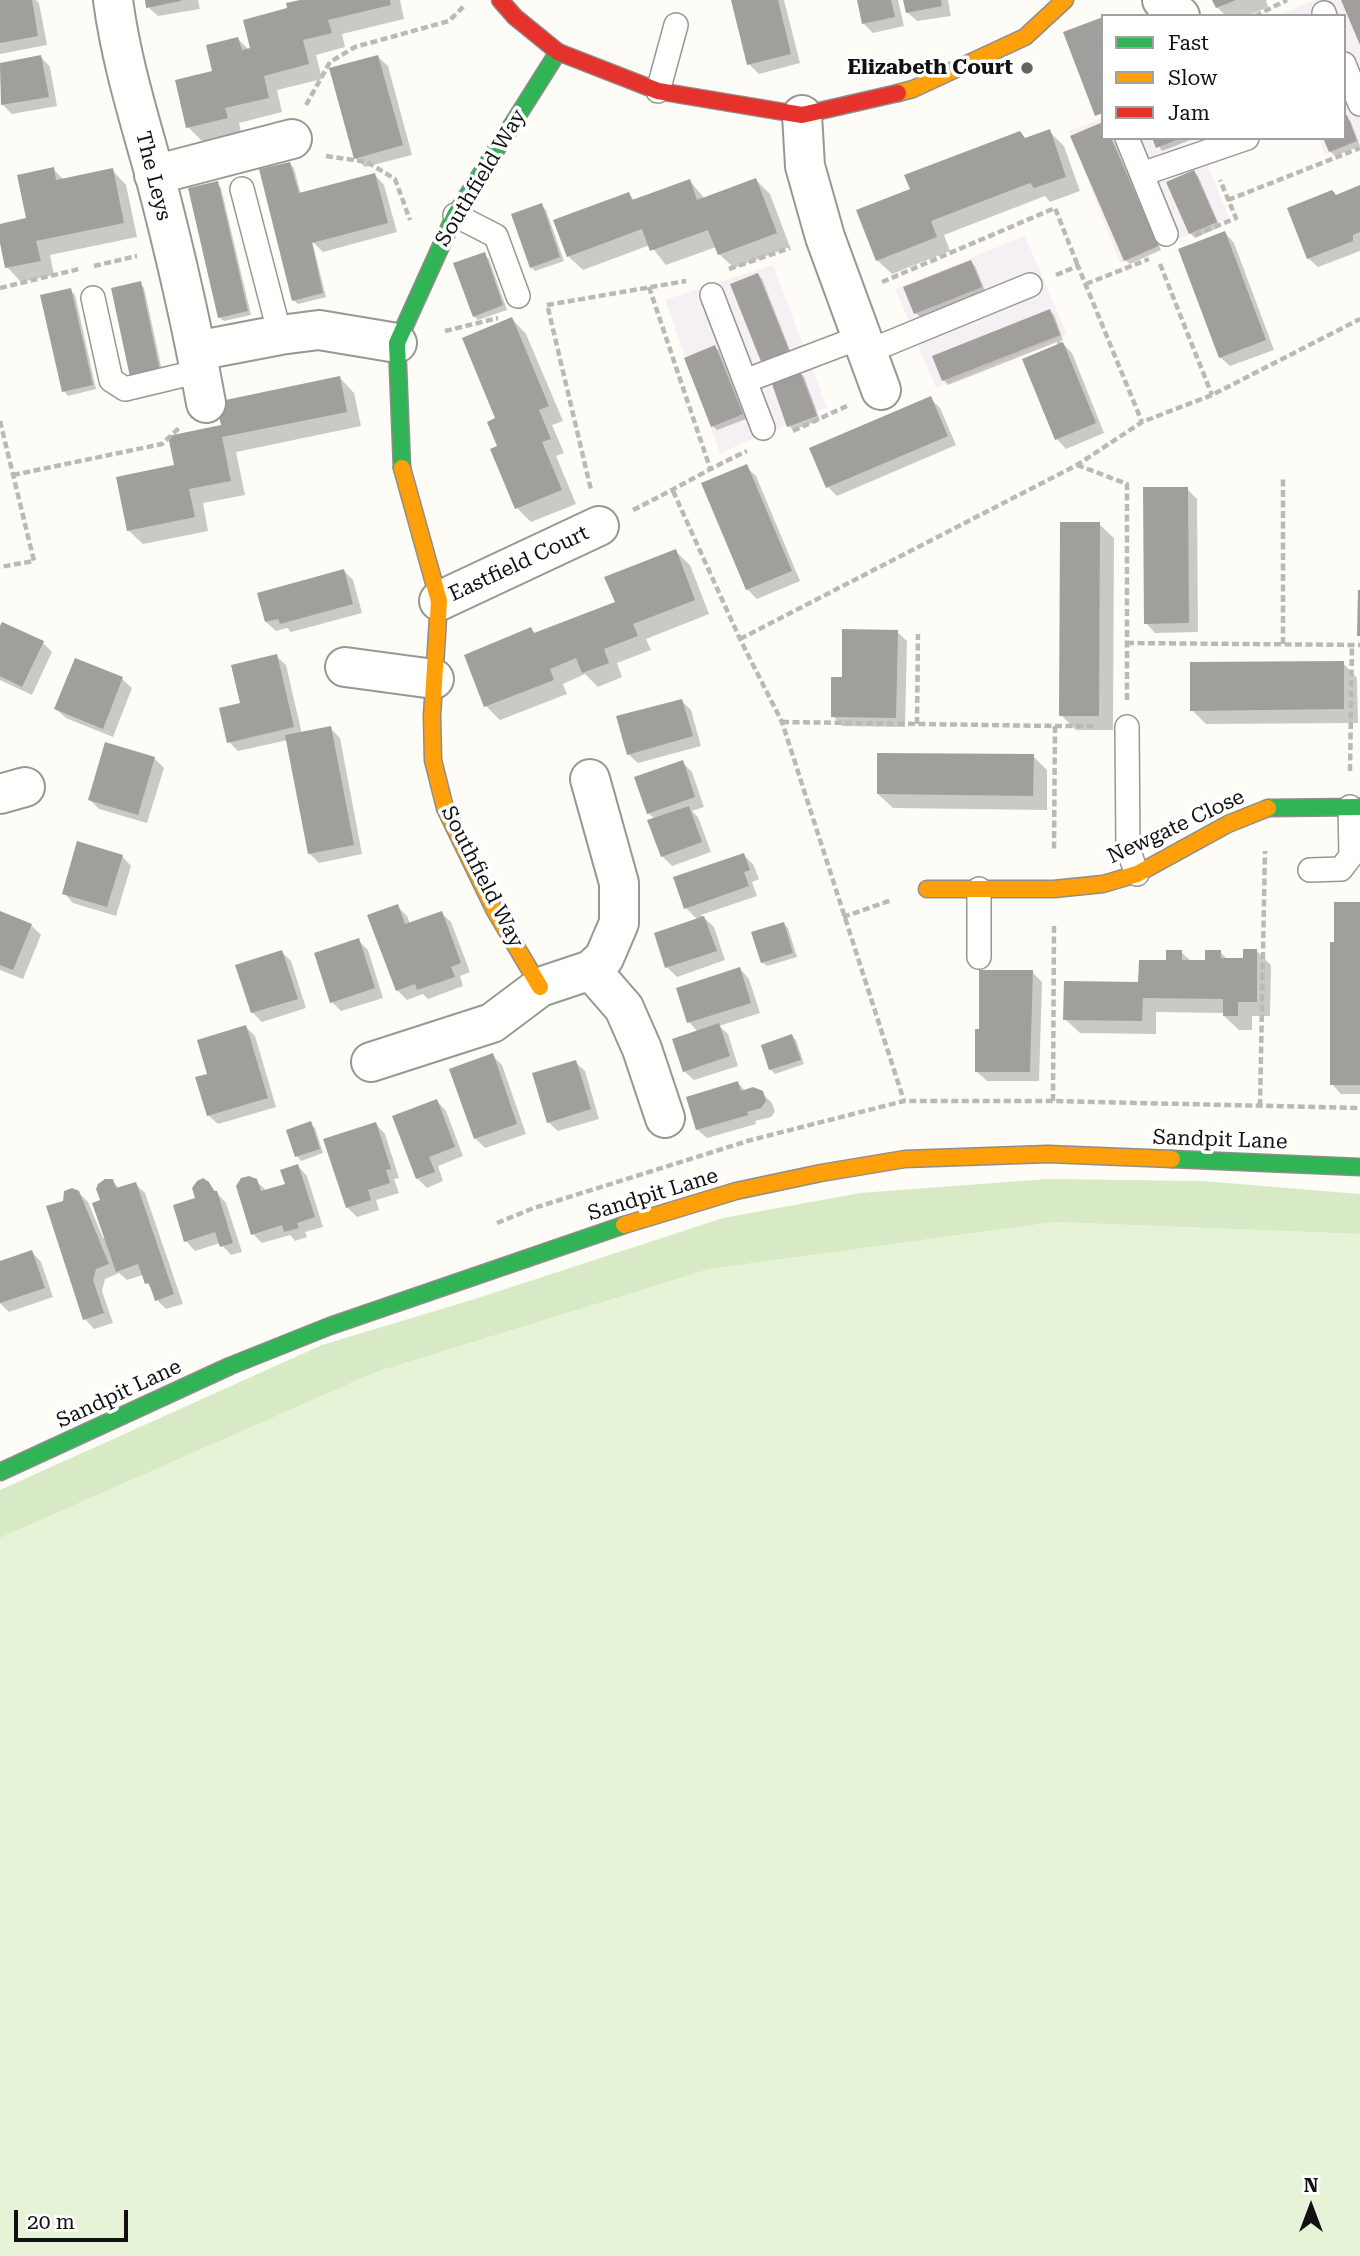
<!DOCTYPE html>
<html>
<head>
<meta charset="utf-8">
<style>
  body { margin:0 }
  #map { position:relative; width:1360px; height:2256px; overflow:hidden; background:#fdfcf7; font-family:"Roboto Serif",serif }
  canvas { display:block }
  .legend { position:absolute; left:1101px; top:14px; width:245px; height:126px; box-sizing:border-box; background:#fff; border:2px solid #a0a0a0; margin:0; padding:9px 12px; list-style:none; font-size:21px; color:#111 }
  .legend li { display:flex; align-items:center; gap:14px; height:35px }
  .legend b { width:35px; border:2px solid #a0a0a0 }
  .north { position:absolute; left:1276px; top:2172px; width:70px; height:70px; -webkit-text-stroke:5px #fff; paint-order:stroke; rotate:0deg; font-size:19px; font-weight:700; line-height:28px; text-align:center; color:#111 }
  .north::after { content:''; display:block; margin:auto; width:24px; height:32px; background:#111; clip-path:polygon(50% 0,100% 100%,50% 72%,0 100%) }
  .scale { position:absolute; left:14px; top:2210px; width:114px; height:32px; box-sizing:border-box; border:4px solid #111; border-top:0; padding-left:9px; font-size:21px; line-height:24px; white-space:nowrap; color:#111; -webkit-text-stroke:5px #fff; paint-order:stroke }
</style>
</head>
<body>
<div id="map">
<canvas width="1360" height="2256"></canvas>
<ul class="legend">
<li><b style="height:9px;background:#30b455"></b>Fast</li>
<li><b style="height:9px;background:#ff9f0a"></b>Slow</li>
<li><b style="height:9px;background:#e5322d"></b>Jam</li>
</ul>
<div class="north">N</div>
<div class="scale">20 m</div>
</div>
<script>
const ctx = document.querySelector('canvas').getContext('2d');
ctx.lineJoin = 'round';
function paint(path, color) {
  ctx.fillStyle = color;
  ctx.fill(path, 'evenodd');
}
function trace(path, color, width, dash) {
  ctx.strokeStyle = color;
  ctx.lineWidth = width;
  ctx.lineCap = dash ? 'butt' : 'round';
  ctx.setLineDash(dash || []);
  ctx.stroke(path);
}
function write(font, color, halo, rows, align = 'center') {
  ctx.font = font + ' "Roboto Serif",serif';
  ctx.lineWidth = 7;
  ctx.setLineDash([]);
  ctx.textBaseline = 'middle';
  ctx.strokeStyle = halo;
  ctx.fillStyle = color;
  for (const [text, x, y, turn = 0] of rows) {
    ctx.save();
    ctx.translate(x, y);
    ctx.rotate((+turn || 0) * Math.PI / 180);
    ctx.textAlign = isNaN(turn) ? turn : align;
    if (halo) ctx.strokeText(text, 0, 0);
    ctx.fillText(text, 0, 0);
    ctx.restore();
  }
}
const industrial = new Path2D(`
  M1316,0h44v140l-35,15 -6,-17h25v-122h-69z
  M1103,118v20h94l32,80 -109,45 -51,-132z
  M1025,236l42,98 -131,54 -41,-99z
  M773,265l54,143 -107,45 -55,-153z`);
const green = new Path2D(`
  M1055,1222l305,12v1022h-1360v-718l376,-166 334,-103z`);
const forest = new Path2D(`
  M1047,1179l156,2 157,13v40l-305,-12 -345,47 -334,103 -376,166v-48l322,-145 156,-47 245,-80 137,-25z`);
const shadow = new Path2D(`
  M0,0h36l3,3 8,42 -47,9z
  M147,0h51l2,9 -42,7 -10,-9z
  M308,0h92l4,19 -62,15 3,13 -29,8 6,24 -45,11 5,22 -43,11 2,9 -39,9 -14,-14 27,-55 23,-33 11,11 41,-40z
  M733,0h51l16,63 -41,11 -10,-10z
  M859,0h39l6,26 -31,7 -10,-10z
  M905,0h43l3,16 -34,5 -10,-9z
  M1214,0h52l2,7 -21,9h-21l-9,-9z
  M41,57l9,10 7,39 -45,8 -10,-10 -2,-39z
  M378,57l10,9 24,89 -47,12 -10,-9z
  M1347,117l4,5 9,24 -25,10 -5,-5 14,-13z
  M1049,131l15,15 16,45 -30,11 -5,-6 -101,39 6,16 -58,23 -15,-14 149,-120z
  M1072,137l40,1 49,112 -31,14 -5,-4z
  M1154,138h35l1,2 -28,11z
  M290,164l4,4 7,27 74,-20 9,10 13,47 -74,20 -11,-11 14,56 -28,7 -5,-4z
  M53,169l11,11 48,-10 14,15 11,52 -87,18 4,20 -33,7 -14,-15 -7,-41 28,-6z
  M1194,172l4,4 22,51 -25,11 -5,-5z
  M756,180l14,14 20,53 -56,21 -15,-14 -3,-7 -50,18 -16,-20 -67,25 -15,-14 61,-62 6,7 55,-20 15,18z
  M217,183l4,5 30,127 -27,6 -5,-4z
  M1360,187v64l-42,16 -10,-9 28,-62z
  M541,205l5,5 18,51 -29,10 -4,-4z
  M1225,233l9,10 40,107 -44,16 -10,-9z
  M484,254l5,5 18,51 -29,10 -4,-4z
  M970,262l5,4 10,25 -65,26 -4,-4z
  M758,275l4,4 31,79 -25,10z
  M140,283l4,5 19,87 -27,6z
  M70,290l5,5 21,94 -28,7 -4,-5z
  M1049,311l5,4 9,25 -3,1 12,12 32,80 -38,16 -9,-10v-97l-109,43 -4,-5 -10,-23z
  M512,319l14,15 37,87 -11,4 12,28 -8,3 20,48 -45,18 -14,-14 -18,-61 -2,-28z
  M715,347l4,4 27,68 -29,11 -4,-4z
  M800,373l4,4 16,43 -27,10 -4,-4z
  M340,378l14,15 7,33 -125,26 9,43 -42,8 5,28 -65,13 -15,-14 48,-64 47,-39z
  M930,398l10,10 16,37 -119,51 -9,-9z
  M746,467l10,9 44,105 -43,18 -10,-10z
  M1187,489l10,10 1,133 -43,1 -9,-10z
  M1099,524l15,14 -1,192h-37l-15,-15z
  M675,551l15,14 19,49 -63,25 5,11 -34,13 5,14 -24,10 -13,-13 -22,10 4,10 -67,26 -14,-14 45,-76 5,4 81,-31z
  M344,571l9,9 9,33 -71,19 -4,-4 -11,3 -10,-9z
  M0,630l43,13 9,9 -20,43 -32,-15z
  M897,632l10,9 -2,86 -63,-1 -9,-10z
  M276,656l10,9 16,69 28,-6 10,10 22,116 -43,9 -10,-10 -21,-113 -50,11 -9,-9 13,-38z
  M76,660l46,19 10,9 -19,49 -47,-19 -10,-9z
  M1343,663l14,15 1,45 -152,1 -14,-14z
  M682,701l9,9 10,36 -63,17 -10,-9z
  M107,744l48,15 9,9 -17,55 -48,-14 -10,-10z
  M1033,756l14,14v40l-154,-2 -15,-14z
  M682,762l10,10 12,35 -12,4 6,6 13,35 -39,14 -10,-10 -7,-37 -7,-6z
  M743,855l10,9 6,15 -7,3 5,14 -56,19 13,12 11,33 -48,17 -10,-10 31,-47 -12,-12z
  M122,856l9,10 -15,50 -43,-13 -9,-10z
  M1360,904v190h-19l-9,-10 4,-140z
  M397,906l10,10 3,8 31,-11 10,9 19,50 -10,4 3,10 -35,13 -5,-5 -16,6 -10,-10z
  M0,913l31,12 10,10 -18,44 -23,-9z
  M783,924l5,4 9,29 -30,9 -5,-4z
  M358,940l10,10 15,48 -42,13 -9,-9z
  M1257,951l14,14 -1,51h-18v14h-13l-15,-14v-3l-68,-1v22l-76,-1 -15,-14 75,-35 41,-32 10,9h15l14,-9 8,8h17z
  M282,952l9,9 15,47 -44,14 -10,-10z
  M740,969l9,10 11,34 -41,13 9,8 10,32 -44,14 -10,-9 14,-39 -9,-10z
  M1032,972l10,10 -3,99h-52l-10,-9 4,-41z
  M246,1027l9,9 21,71 -58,17 -10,-9 2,-40z
  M791,1036l5,4 8,24 -29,10 -4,-4 -8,-24z
  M492,1055l10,10 24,69 -41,14 -10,-10z
  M575,1062l10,9 14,48 -41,12 -10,-9z
  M738,1083l8,9 16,1 10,10 3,9 -4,5 -16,4 1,3 -49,14 -10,-9z
  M437,1101l9,10 17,45 -25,10 5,15 -16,7 -10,-10z
  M310,1123l5,5 8,25 -22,8 -4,-5z
  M376,1124l9,10 14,44 -5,1 5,14 -23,7 3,10 -22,7 -10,-10z
  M298,1166l9,10 16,51 -18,5 2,5 -12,4 -5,-6 -28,8 -9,-9 3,-53 11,10 20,-6z
  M112,1181l8,8 15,-5 10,9 38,111 -17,5 -9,-9 -14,-25 -16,5 -8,-7 -14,6 -3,12 11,32 -19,6 -9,-10 -20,-117 13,-10 10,10 15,36 3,-1 -4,-36z
  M208,1183l18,20 16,49 -11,3 -11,-12 -25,8 -9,-10 11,-42z
  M32,1252l9,10 12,35 -44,15 -9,-9v-40z`);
const building = new Path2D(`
  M0,0h32l6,36 -38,7z
  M145,0h36v1l-35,7z
  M300,0h90l1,5 -63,15 4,13 -29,7 6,24 -45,12 5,22 -44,10 3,10 -42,10 -11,-48 37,-9 -6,-26 32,-8 4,13 8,-2 -7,-28 44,-12 -1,-5z
  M731,0h47l13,54 -44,11z
  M857,0h34l4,17 -33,7z
  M903,0h38l1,6 -36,7z
  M1212,0h24l-20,8z
  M1341,0h19v45z
  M1103,17v96l-8,3 -32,-84z
  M41,55l8,42 -48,8 -1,-42z
  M378,55l25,90 -49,14 -25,-91z
  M1347,115l10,26 -28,11 -6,-14h21v-22z
  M1103,122v16h8l47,108 -34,15 -54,-125z
  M1050,129l16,48 -32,11 -4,-5 -99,38 6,16 -61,24 -20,-51 54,-21 -6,-14 116,-44 5,7z
  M1152,138h29l-25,10z
  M290,162l9,31 76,-20 13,50 -76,20 11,50 -31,8 -33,-132z
  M54,167l2,13 57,-12 11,55 -88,18 5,20 -36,7 -5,-25v-19l26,-6 -9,-43z
  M1194,170l23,52 -28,12 -23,-52z
  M756,178l21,55 -59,22 -10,-25 -58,21 -8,-22 -75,28 -14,-37 76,-28 3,8 58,-21 7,21z
  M218,181l30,130 -30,7 -30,-130z
  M1360,185v47l-7,3v6l-46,18 -20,-51 45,-18 4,5z
  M542,203l18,54 -30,11 -19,-54z
  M1225,231l41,109 -47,18 -41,-109z
  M485,252l18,53 -30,12 -20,-54z
  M971,260l11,27 -68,27 -11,-27z
  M758,273l32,80 -28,11 -32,-80z
  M141,281l19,90 -30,6 -19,-89z
  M71,288l22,97 -31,7 -22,-97z
  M1050,309l10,26 -118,46 -10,-25z
  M512,317l37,89 -10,4 12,29 -9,3 20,48 -47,19 -25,-60 7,-3 -10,-24 8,-4 -33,-80z
  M1063,342l33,81 -41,17 -33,-81z
  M715,345l28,69 -32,13 -27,-69z
  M800,371l17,45 -30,11 -16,-46z
  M340,376l7,36 -125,25 9,44 -42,8 6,28 -68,14 -11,-54 58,-12 -6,-29 53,-11 -5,-23z
  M931,396l17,40 -122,52 -17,-40z
  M747,464l45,107 -46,19 -45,-107z
  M1143,487h45l1,136 -45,1z
  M1060,522h40l-1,194h-40z
  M676,549l19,51 -62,24 5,12 -34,13 5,14 -27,10 -6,-15 -26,11 4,11 -70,27 -20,-52 67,-28 3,6 81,-31 -11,-25z
  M344,569l9,35 -73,20 -2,-5 -13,3 -8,-29z
  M1358,590h2v46h-3z
  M2,622l42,19 -22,46 -22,-11v-50z
  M842,629l56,1 -2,88 -65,-1v-40h11z
  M277,654l17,73 -67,16 -8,-35 21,-5 -9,-38z
  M75,658l48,19 -20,52 -49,-20z
  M1344,661v48l-154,2v-49z
  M682,699l11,37 -66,19 -11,-39z
  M331,726l23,119 -46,9 -23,-119z
  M105,742l50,15 -17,58 -50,-15z
  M877,753l157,1 -1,42 -156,-2z
  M683,760l12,37 -48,17 -13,-37z
  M689,806l13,36 -41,15 -14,-37z
  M77,841l46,14 -16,52 -45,-13z
  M744,853l6,17 -6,2 5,14 -65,23 -11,-32z
  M1334,902h26v183h-30v-143h4z
  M398,904l7,20 37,-13 19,52 -10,4 4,10 -38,13 -2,-6 -19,7 -29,-76z
  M0,911l32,13 -19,46 -13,-5z
  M704,916l13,35 -52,17 -11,-35z
  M784,922l9,31 -32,10 -10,-31z
  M359,938l16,50 -45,15 -16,-50z
  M1243,949h14v53h-19v14h-15v-17l-80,-1 -1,23 -79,-1 1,-39 74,1 1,-22h27v-10h16v10h23v-10h16v8h22z
  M282,950l16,49 -47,14 -16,-48z
  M740,967l11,36 -64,20 -11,-35z
  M979,970h54l-3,102h-55v-43h4z
  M719,1023l11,33 -47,16 -11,-33z
  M246,1025l22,73 -61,18 -12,-39 12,-3 -10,-34z
  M792,1034l9,26 -32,10 -8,-25z
  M493,1053l24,71 -43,15 -25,-70z
  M576,1060l15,49 -44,14 -15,-50z
  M738,1081l3,10 12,-4 10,4 3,10 -5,7 -14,4 1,3 -52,15 -10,-33z
  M437,1099l18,48 -26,10 6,15 -19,7 -24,-63z
  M311,1121l9,28 -25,8 -9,-27z
  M376,1122l15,47 -5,1 4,13 -22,7 3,10 -25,8 -23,-69z
  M298,1164l17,53 -18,6 2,5 -15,4 -2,-7 -31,10 -15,-49 5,-8 8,-2 8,3 4,12 24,-7 -5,-14z
  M203,1178l6,4 5,9h3l16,52 -13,4 -5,-15 -31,10 -11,-37 22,-7 -3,-10 5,-7z
  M105,1179h8l3,9 20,-6 38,112 -19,7 -6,-18 -4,1 -7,-20 -22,8 -24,-69 8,-3 -4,-11 2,-5z
  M72,1188l7,3 30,73 -13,5 -3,11 11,33 -21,7 -37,-114 17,-5 1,-10z
  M32,1250l13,38 -45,15v-42z`);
const path = new Path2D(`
  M1255,16l32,-16
  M306,105l24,-43 25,-15 94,-26 15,-15
  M326,156l41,6 28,17 15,41
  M1228,200l132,-52
  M1195,235l41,-17 -16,-38
  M1160,264l52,131
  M94,266l43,-10
  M729,269l61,-21
  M1056,275l22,-9 64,156
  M882,282l173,-74 23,58
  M1086,284l63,-25
  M649,287l61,181
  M0,288l79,-19
  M547,305l139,-24
  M548,308l43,182
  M445,331l53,-13
  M0,421l34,140 -34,6
  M793,431l56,-26
  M1077,465l50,19v216
  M13,475l149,-31 18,-17
  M673,491l67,148 42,83 122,379
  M633,510c39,-19 75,-41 114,-59
  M740,639l337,-174 65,-43 70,-27 148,-76
  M1127,643l233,2
  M1283,644v-167
  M782,722l273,4 -1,125
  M917,724l1,-90
  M1055,726h41
  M1350,771l2,-126
  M843,917l49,-17
  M1053,1101l1,-175
  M1260,1106l5,-255
  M497,1223l37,-15 217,-68 153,-39h149l307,7`);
const lane = new Path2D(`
  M1324,13l1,3
  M1344,64l16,40
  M658,91l18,-66
  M1127,138l39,96
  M1142,174l105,-36
  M242,189l38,146
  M455,215l41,21 22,60
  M712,295l51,133
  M93,298l18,82 14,9 75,-18
  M867,352l163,-67
  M745,381l116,-44
  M1127,727l1,122 9,25
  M1310,870l31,-1 10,-13 -1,-49
  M979,957v-68`);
const street = new Path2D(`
  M113,0c8,60 25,114 41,172 20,76 38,154 52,231
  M1162,0l18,16
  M802,115l3,51 20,71 56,153
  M154,175l138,-36
  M196,351l84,-16 39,-5 78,13
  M439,601l160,-75
  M345,667l89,12
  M0,794l25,-7
  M591,970l33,38 18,41 23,69
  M371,1062l121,-39 48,-36 51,-17 13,-12 15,-35v-40l-29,-104`);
const fast = new Path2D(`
  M402,468l-5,-125 58,-128 103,-163
  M1268,808l92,-1
  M1172,1159l188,8
  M0,1472l230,-106 100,-40 294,-101`);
const slow = new Path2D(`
  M898,93l15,-4 112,-52 40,-37
  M402,468l37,133 -7,115 1,44 12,48 50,103 45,76
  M927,889h127l49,-5 34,-10 91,-50 40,-16
  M624,1225l112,-34 85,-18 84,-14 143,-5 124,5`);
const jam = new Path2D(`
  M500,0l15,17 43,35 100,39 144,24 96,-22`);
const markers = [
  [1027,68,7,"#646362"]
];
const poiNames = [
  ["Elizabeth Court",1013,68]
];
const streetNames = [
  ["The Leys",153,176,76],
  ["Southfield Way",481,178,-59],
  ["Eastfield Court",519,564,-25],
  ["Newgate Close",1176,827,-25],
  ["Southfield Way",482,877,63],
  ["Sandpit Lane",1220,1140,2],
  ["Sandpit Lane",653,1195,-17],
  ["Sandpit Lane",119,1394,-25]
];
paint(industrial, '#f5f0f3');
paint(green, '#e7f3d7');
paint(forest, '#d8eac5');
paint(shadow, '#0003');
paint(building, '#a19f9c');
trace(lane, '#979795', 26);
trace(street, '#979795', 42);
trace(fast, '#8e8d8b', 19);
trace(slow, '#8e8d8b', 19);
trace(jam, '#8e8d8b', 19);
trace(path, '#b9b9b8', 4.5, [7, 3.5]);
trace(lane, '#fffffe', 23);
trace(street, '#fffffe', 38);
trace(fast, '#30b455', 16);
trace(slow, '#ff9f0a', 16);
trace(jam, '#e5322d', 16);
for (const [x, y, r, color] of markers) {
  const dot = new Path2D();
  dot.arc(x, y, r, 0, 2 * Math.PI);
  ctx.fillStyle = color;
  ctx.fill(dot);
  trace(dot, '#fff', 2.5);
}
write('bold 21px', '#111', '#fff', poiNames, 'right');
write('21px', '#111', '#fff', streetNames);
</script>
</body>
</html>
